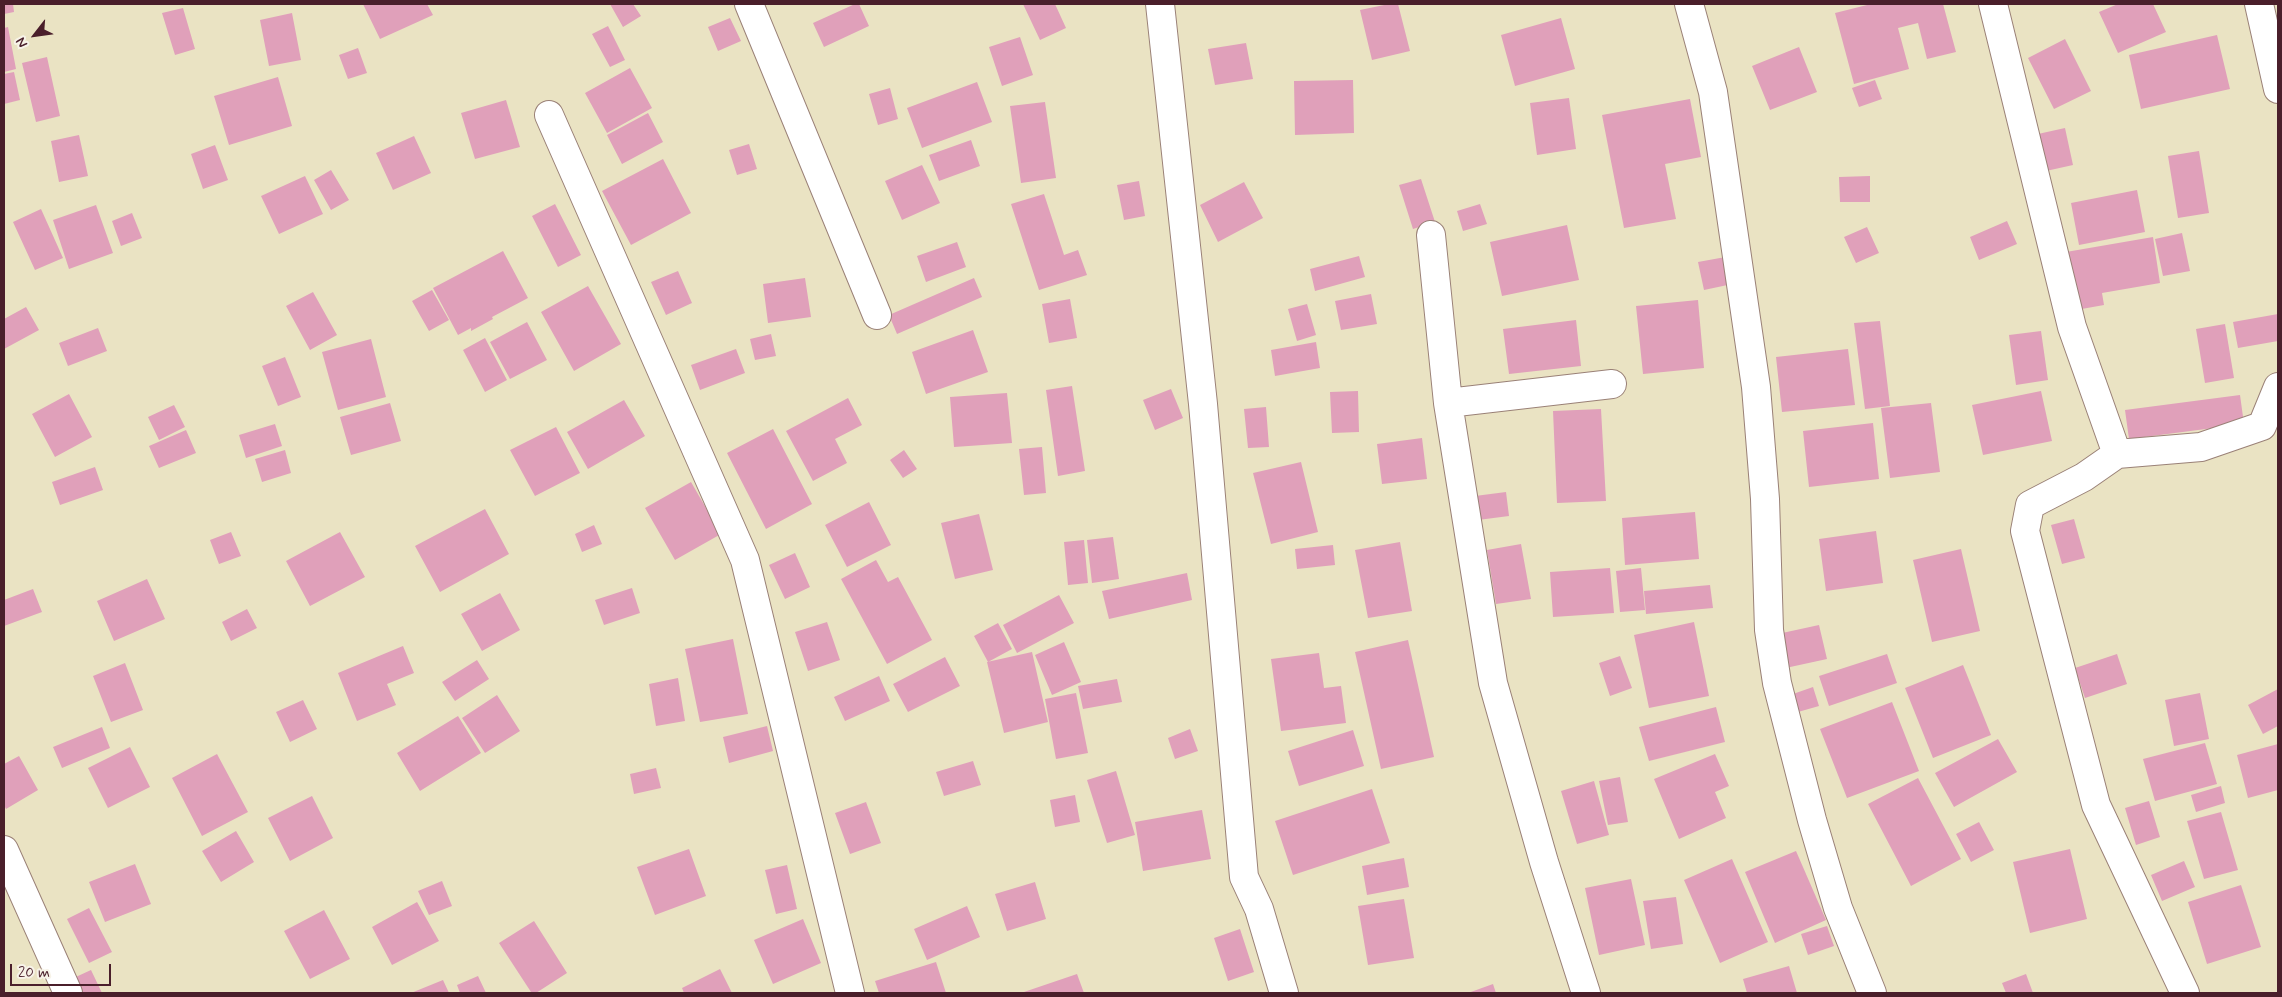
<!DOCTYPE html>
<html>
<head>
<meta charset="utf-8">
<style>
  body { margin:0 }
  #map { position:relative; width:2282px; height:997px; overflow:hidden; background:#eae3c3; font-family:Mynerve,sans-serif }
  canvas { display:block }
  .frame { position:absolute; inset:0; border:5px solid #4a1f2b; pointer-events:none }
  .north { position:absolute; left:10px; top:10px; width:50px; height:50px; -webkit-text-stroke:4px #f7f3e8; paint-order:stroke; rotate:240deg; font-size:14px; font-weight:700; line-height:20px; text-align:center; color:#4a1f2b }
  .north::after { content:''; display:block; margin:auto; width:18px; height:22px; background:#4a1f2b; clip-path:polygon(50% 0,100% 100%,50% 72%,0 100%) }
  .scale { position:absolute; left:10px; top:964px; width:101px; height:22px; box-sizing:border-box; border:2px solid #4a1f2b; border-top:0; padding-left:6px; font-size:15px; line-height:18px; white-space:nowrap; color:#4a1f2b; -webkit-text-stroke:4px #f7f3e8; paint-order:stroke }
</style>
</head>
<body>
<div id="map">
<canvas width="2282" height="997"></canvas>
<div class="frame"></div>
<div class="north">N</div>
<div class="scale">20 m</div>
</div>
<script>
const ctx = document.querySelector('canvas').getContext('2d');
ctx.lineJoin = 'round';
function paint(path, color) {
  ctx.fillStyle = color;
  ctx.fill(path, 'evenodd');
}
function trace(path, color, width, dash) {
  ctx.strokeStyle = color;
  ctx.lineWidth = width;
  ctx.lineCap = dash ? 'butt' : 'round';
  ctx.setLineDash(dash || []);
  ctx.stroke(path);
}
const building = new Path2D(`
  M4,4h9l1,8 -10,2z
  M363,4h64l6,11 -53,24z
  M610,4h23l8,12 -18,11z
  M855,4h4l10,22 -45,21 -11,-24z
  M1023,4h32l11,24 -26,12z
  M1389,4h9l12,47 -38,9 -12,-50z
  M1871,4h72l13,48 -29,7 -9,-36 -20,5 11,41 -55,15 -19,-71z
  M2118,4h35l13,28 -48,21 -19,-41z
  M183,8l12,41 -20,6 -13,-42z
  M292,13l9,47 -32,6 -9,-46z
  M730,18l11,23 -23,10 -10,-24z
  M1561,18l14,51 -60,17 -14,-51z
  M608,26l17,34 -15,7 -18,-33z
  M8,27l8,42 -12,3v-44z
  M2217,35l13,54 -89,20 -12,-54z
  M1020,37l13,38 -31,11 -13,-39z
  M2065,39l26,52 -37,18 -26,-51z
  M1246,43l7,36 -38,6 -7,-36z
  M1799,47l18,45 -47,18 -18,-44z
  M358,48l9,25 -19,6 -9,-24z
  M47,57l13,59 -24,6 -14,-59z
  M630,68l22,40 -45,25 -22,-40z
  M14,72l6,28 -16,4v-30z
  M278,77l14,49 -63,19 -15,-49z
  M1353,80l1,53 -59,2 -1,-54z
  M1875,80l7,19 -23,8 -7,-19z
  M977,82l15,40 -70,26 -15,-40z
  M890,88l8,31 -20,6 -9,-31z
  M1569,98l7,51 -39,6 -7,-52z
  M1690,99l11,58 -36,7 11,55 -52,9 -22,-113z
  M506,100l14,47 -45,12 -14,-46z
  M1045,102l11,76 -35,5 -11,-77z
  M648,113l15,29 -41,22 -15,-29z
  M2065,128l8,37 -27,6 -8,-37z
  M79,135l9,41 -29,6 -8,-41z
  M414,136l17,37 -38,17 -17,-37z
  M971,140l9,26 -41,15 -10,-26z
  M749,144l8,25 -20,6 -8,-25z
  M215,145l13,35 -25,9 -12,-35z
  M2199,151l10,62 -31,5 -10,-62z
  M663,159l28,54 -60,32 -29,-54z
  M922,165l18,38 -38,17 -17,-39z
  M331,170l18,30 -18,10 -17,-30z
  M305,176l18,38 -44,20 -18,-38z
  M1870,176v26h-30l-1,-25z
  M1421,179l14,43 -22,7 -14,-44z
  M1139,181l6,35 -21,4 -7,-35z
  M1244,182l19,36 -45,24 -18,-37z
  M2137,190l8,42 -66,13 -8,-42z
  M1044,194l20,61 14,-5 9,25 -48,15 -28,-86z
  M555,204l26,51 -23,12 -26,-51z
  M1480,204l7,20 -24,7 -6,-20z
  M96,205l17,48 -44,16 -16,-49z
  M41,209l22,49 -28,12 -22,-48z
  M132,213l10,25 -21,8 -9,-25z
  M2007,221l10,23 -38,16 -9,-23z
  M1567,225l12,55 -77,16 -12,-54z
  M1867,227l12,26 -23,10 -12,-26z
  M2182,233l8,38 -27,5 -8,-37z
  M2153,237l7,46 -58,10 2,12 -28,5 -10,-58z
  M957,242l9,25 -40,15 -9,-26z
  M503,251l25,47 -36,19 1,2 -22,12v-3l-13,7 -25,-47z
  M1359,256l6,21 -50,14 -5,-22z
  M1731,256l6,27 -33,7 -6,-28z
  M678,271l14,32 -26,12 -15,-33z
  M805,278l6,39 -43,6 -5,-39z
  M974,278l8,19 -85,37 -8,-19z
  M588,286l33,58 -47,27 -33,-59z
  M432,290l17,30 -20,11 -17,-30z
  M313,292l24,43 -27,15 -24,-44z
  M1371,294l6,30 -36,6 -6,-29z
  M1070,299l7,39 -28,5 -7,-39z
  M1698,300l6,68 -61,6 -7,-68z
  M1307,304l9,31 -19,6 -9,-32z
  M26,307l13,23 -35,19v-30z
  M2278,314v27l-40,7 -5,-26z
  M1576,320l5,46 -72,8 -6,-45z
  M1880,321l10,85 -25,3 -11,-86z
  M527,322l20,38 -37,19 -20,-37z
  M2225,324l9,54 -29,5 -9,-54z
  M98,328l9,23 -39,15 -9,-23z
  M973,330l15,42 -62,22 -14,-42z
  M2041,331l7,49 -32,5 -7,-50z
  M771,334l5,22 -21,4 -5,-21z
  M485,338l22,42 -22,12 -22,-42z
  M371,339l15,58 -48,13 -16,-58z
  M1316,342l4,26 -45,8 -4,-26z
  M736,349l9,24 -45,17 -9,-25z
  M1848,349l7,56 -73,7 -6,-55z
  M285,357l16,40 -23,9 -16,-40z
  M1072,386l13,85 -27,5 -12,-86z
  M1171,389l12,29 -28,12 -12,-30z
  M1358,391l1,41 -27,1 -2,-41z
  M2041,391l11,50 -69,14 -11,-50z
  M1007,393l5,50 -58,4 -4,-50z
  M69,394l23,43 -37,20 -23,-43z
  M2240,395l4,29 -115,15 -4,-29z
  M848,398l14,27 -27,14 12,24 -34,18 -27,-50z
  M624,400l21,36 -57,33 -21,-37z
  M390,403l11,38 -50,14 -11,-38z
  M1931,403l9,69 -50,6 -9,-70z
  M174,405l11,22 -26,13 -11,-23z
  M1266,407l3,40 -21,1 -4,-39z
  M1601,409l5,92 -49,2 -4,-92z
  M1873,423l6,56 -70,8 -6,-56z
  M275,424l7,22 -36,12 -7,-23z
  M556,427l24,46 -45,23 -25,-46z
  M773,429l39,75 -46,25 -39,-76z
  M186,430l10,23 -37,15 -10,-22z
  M1422,438l5,41 -45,5 -5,-40z
  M1042,447l4,46 -22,2 -5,-46z
  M285,450l6,23 -29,9 -7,-23z
  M904,450l13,19 -14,9 -13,-18z
  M1301,462l17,70 -47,12 -18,-71z
  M95,467l8,23 -43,15 -8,-23z
  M691,482l30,52 -46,26 -30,-52z
  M1506,492l3,24 -31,4 -3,-24z
  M869,502l22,43 -44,22 -22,-42z
  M485,509l24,45 -69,38 -25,-46z
  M1695,512l4,47 -74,6 -3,-47z
  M979,514l14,56 -38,9 -14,-56z
  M2074,519l11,39 -23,6 -11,-39z
  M594,525l8,19 -20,8 -7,-18z
  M1876,531l7,52 -57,8 -7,-52z
  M231,532l10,24 -22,8 -9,-24z
  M340,532l25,45 -55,29 -24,-45z
  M1113,537l6,42 -27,4 -5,-43z
  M1084,540l4,43 -20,2 -4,-43z
  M1400,542l12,69 -44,7 -13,-68z
  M1521,544l10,55 -35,5 -9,-54z
  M1333,545l2,20 -38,4 -2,-20z
  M1961,549l19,82 -48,11 -19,-82z
  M795,553l15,34 -25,12 -16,-34z
  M876,560l12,22 10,-5 34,63 -45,24 -46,-85z
  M1610,568l4,45 -61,4 -3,-45z
  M1641,568l4,42 -25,2 -4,-41z
  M1187,573l5,27 -83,19 -7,-28z
  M147,579l18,40 -51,22 -17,-40z
  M1710,585l3,23 -67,6 -2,-23z
  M632,588l8,25 -36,12 -9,-25z
  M33,589l9,23 -38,14v-26z
  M500,593l20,37 -38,21 -21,-37z
  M1059,595l15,28 -57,30 -14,-28z
  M247,609l10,19 -26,13 -9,-19z
  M827,622l13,38 -32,11 -13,-39z
  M1694,622l15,74 -60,12 -15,-73z
  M998,623l14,26 -24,13 -14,-26z
  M1819,625l8,34 -46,10 -8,-34z
  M733,639l15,75 -48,8 -15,-73z
  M1408,640l26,117 -53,12 -26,-117z
  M1064,642l17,40 -29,13 -17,-40z
  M403,646l11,27 -27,11 9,21 -39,16 -19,-48z
  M1032,652l16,70 -44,11 -17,-71z
  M1319,653l5,35 17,-2 5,37 -65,8 -10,-72z
  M1887,654l10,29 -68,23 -10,-30z
  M2117,654l10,30 -42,14 -10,-30z
  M1620,656l12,32 -22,8 -11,-33z
  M945,657l15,29 -52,26 -15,-28z
  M477,660l12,19 -34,22 -13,-19z
  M125,663l18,47 -32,12 -18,-46z
  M1963,665l28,70 -58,23 -28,-70z
  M879,676l11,25 -45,20 -11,-24z
  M678,678l7,43 -29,5 -7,-42z
  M1117,679l5,23 -39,7 -5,-23z
  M1813,687l6,19 -21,6 -5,-18z
  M2278,689v37l-15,8 -15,-29z
  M1076,693l12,60 -32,6 -11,-60z
  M2200,693l9,46 -35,7 -9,-46z
  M497,695l23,36 -35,22 -23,-35z
  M303,700l14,29 -27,13 -14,-30z
  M1892,702l27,69 -72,27 -27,-69z
  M1716,707l9,35 -76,19 -10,-34z
  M458,716l23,37 -61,38 -23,-38z
  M767,726l6,25 -44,12 -6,-26z
  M102,727l8,21 -48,20 -9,-21z
  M1190,729l8,22 -23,8 -7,-21z
  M1353,730l11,36 -65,20 -11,-35z
  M1998,739l19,33 -63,35 -19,-34z
  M2205,743l12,41 -62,17 -12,-42z
  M2278,744v46l-30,8 -11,-43z
  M130,747l20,40 -42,21 -20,-40z
  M217,754l31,58 -46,24 -30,-58z
  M1715,754l14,32 -14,6 11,26 -47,21 -25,-60z
  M19,756l19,34 -32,19 -2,-4v-41z
  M973,761l8,24 -37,11 -8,-24z
  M656,768l5,20 -27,6 -4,-20z
  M1116,771l19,64 -28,8 -20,-63z
  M1620,777l8,45 -20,3 -9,-44z
  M1918,778l43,81 -50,27 -43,-82z
  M1594,781l15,54 -32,9 -16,-53z
  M2221,786l4,17 -29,9 -5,-17z
  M1372,789l18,54 -97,32 -18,-54z
  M1075,795l5,27 -25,5 -5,-27z
  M312,796l21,42 -43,23 -22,-43z
  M2149,801l11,36 -24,8 -11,-37z
  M866,802l15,41 -31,11 -15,-41z
  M1202,810l9,49 -68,12 -8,-49z
  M2221,812l17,58 -34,9 -17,-58z
  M1979,822l15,28 -23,12 -15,-28z
  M236,831l18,31 -33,20 -19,-31z
  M689,849l17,47 -51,19 -18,-48z
  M2070,849l17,70 -57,14 -17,-71z
  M1796,851l30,69 -51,23 -30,-71z
  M1404,858l5,29 -42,8 -5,-29z
  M1732,859l36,83 -48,21 -36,-83z
  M2184,861l11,26 -33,14 -11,-26z
  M135,864l16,40 -46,18 -16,-40z
  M787,865l10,44 -21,5 -11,-44z
  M1631,879l14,66 -46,10 -14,-67z
  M442,881l10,25 -23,9 -11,-24z
  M1035,882l11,37 -39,12 -12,-37z
  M2241,885l20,62 -54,17 -19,-62z
  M1676,897l7,47 -32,5 -8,-48z
  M1404,899l10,59 -46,7 -10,-59z
  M417,902l22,39 -47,24 -20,-38z
  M967,906l13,31 -53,23 -13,-31z
  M89,908l23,44 -23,11 -22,-44z
  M324,910l26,49 -40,20 -26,-48z
  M803,919l18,44 -48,21 -19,-44z
  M534,921l33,52 -31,20h-8l3,-1 -32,-49z
  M1827,926l7,20 -26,9 -7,-21z
  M1240,929l14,43 -26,9 -14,-43z
  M936,962l10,31h-67l-4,-12z
  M1789,966l8,27h-50l-4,-14z
  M720,969l12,24h-48l-2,-5z
  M91,970l11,23h-29l-6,-12z
  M1077,974l7,19h-63z
  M2026,974l7,19h-27l-4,-10z
  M478,976l8,17h-26l-3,-8z
  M443,980l6,13h-38z
  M1493,984l3,9h-28z`);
const street = new Path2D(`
  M749,4l128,311
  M1160,4l43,400 41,473 15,32 25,84
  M1689,4l24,88 43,295 9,112 4,131 8,53 35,137 26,88 34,85
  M1993,4l79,323 45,127 84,-7 61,-21 16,-39
  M2259,4l19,85
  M549,115l196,445 105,433
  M1431,235l17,168
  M2117,454l-33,23 -54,28 -5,26 71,274 89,188
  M4,850l64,143
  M1586,993l-42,-131 -51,-179 -45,-280 164,-19`);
paint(building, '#e0a0ba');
trace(street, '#9a8177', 30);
trace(street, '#fff', 28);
</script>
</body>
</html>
